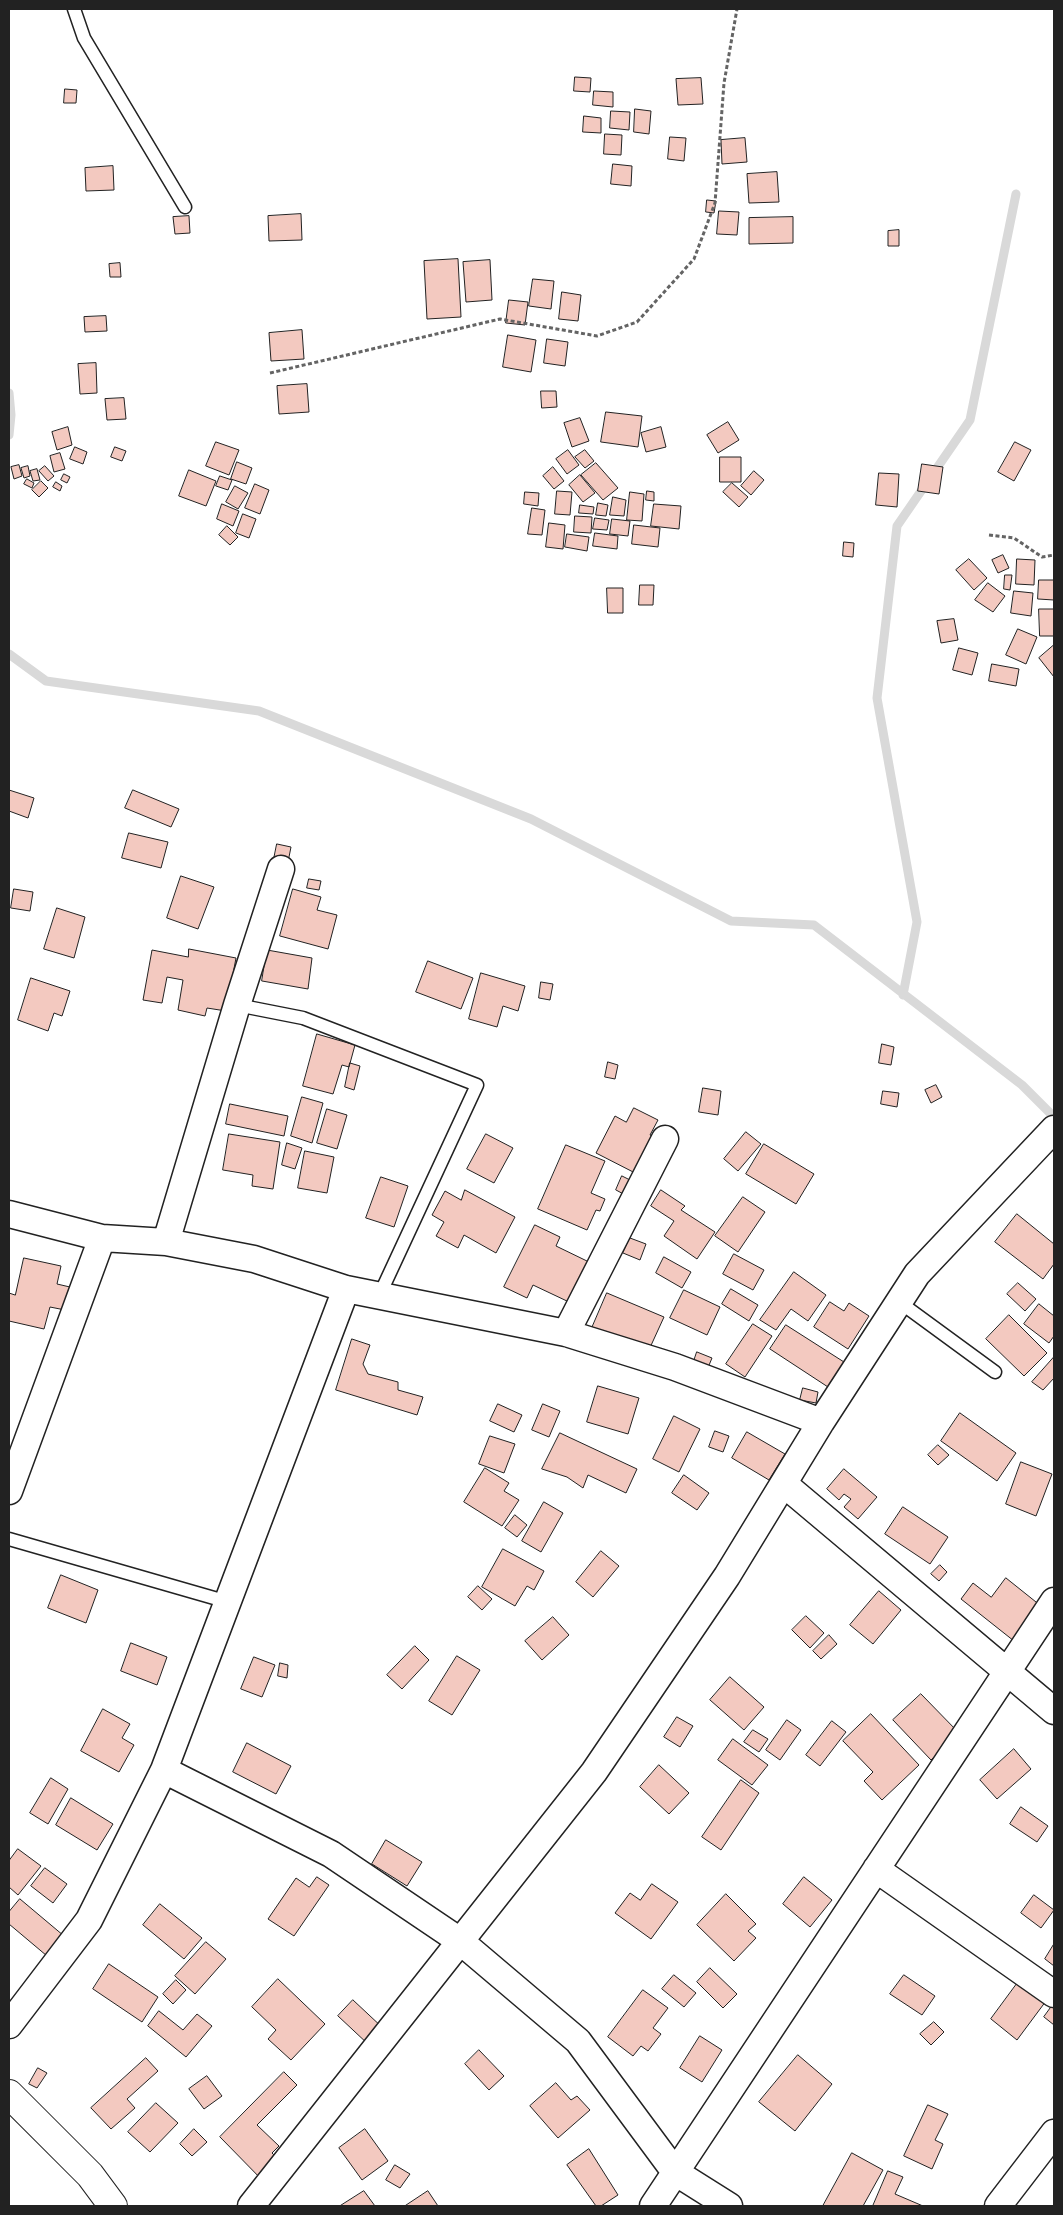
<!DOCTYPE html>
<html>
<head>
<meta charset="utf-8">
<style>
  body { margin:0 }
  #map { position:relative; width:1063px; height:2215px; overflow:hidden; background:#fff; font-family:Lato,sans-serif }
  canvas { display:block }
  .frame { position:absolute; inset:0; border:10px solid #222; pointer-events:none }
</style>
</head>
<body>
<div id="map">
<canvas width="1063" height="2215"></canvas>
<div class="frame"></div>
</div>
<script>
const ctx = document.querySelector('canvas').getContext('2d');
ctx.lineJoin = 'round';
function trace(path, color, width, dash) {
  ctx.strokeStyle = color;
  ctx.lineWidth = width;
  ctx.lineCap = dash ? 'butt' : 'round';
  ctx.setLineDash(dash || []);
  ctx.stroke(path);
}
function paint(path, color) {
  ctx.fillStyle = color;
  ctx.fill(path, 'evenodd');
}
const stream = new Path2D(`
  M9,393l2,22 -2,20
  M9,654l37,27 213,30 272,108 200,102 83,4 208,160 32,32
  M903,995l14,-73 -40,-224 20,-172 73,-106 46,-226`);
const building = new Path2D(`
  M575,77l16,1 -1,14 -16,-1z
  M701,78l2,26 -25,1 -2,-26z
  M65,89l12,1 -1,13h-12z
  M594,91l19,1v15l-20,-2z
  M635,109l16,2 -2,23 -15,-2z
  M611,111l19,1 -1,18 -19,-2z
  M584,116l17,2v15l-18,-1z
  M605,134l17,1 -1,20 -17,-1z
  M670,137l16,1 -2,23 -16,-2z
  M745,138l2,24 -25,2 -1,-24z
  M613,164l19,2 -1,20 -20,-2z
  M113,166l1,24 -28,1 -1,-23z
  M777,172l2,30 -30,1 -2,-29z
  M707,200l9,1 -2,12 -8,-1z
  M719,211l20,1 -2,23 -20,-1z
  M301,214l1,26 -33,1 -1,-25z
  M189,216l1,17 -15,1 -2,-17z
  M793,217v26l-44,1v-26z
  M899,230v16h-11v-15z
  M458,259l3,58 -34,2 -3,-58z
  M490,260l2,40 -26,2 -3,-40z
  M120,263l1,14h-11l-1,-13z
  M533,279l21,2 -3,28 -22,-3z
  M562,292l19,3 -3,26 -19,-2z
  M509,300l19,2 -3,23 -19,-2z
  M106,316l1,15 -22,1 -1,-15z
  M302,330l2,29 -33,2 -2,-28z
  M508,335l28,5 -5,32 -28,-5z
  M547,339l21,3 -3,24 -21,-3z
  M96,363l1,30 -17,1 -2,-30z
  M307,384l2,28 -30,2 -2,-28z
  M541,391h15l1,16 -15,1z
  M124,398l2,21 -19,1 -2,-21z
  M606,412l36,4 -4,31 -37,-5z
  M580,418l9,23 -17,6 -8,-24z
  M728,422l11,18 -21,13 -11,-18z
  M68,427l4,18 -15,5 -5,-18z
  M661,427l5,20 -20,5 -5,-19z
  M216,442l23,8 -10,25 -23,-9z
  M1015,442l16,8 -17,31 -16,-9z
  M75,447l12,5 -4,12 -13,-5z
  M115,447l11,4 -4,10 -11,-4z
  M568,450l11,15 -12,9 -11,-15z
  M585,450l9,11 -9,7 -10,-11z
  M60,453l5,16 -11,3 -4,-16z
  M720,457h21v25h-21z
  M237,462l15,6 -6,16 -15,-5z
  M596,463l22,25 -15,12 -22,-25z
  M922,464l21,3 -4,27 -21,-3z
  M19,465l3,11 -8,3 -3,-12z
  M28,466l2,10 -6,2 -3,-10z
  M45,466l9,10 -6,5 -9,-10z
  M553,467l11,14 -10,8 -11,-13z
  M37,469l3,11 -7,1 -3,-10z
  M189,470l27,11 -10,25 -27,-10z
  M754,471l10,9 -13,15 -10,-9z
  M879,473l20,1 -2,33 -21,-2z
  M64,474l6,3 -3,6 -6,-3z
  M580,475l15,18 -12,9 -14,-17z
  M220,476l12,4 -4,10 -12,-4z
  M27,479l7,4 -2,5 -8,-4z
  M41,481l7,7 -9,9 -7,-7z
  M56,482l6,4 -2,5 -7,-4z
  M732,483l16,14 -9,10 -16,-15z
  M255,484l14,6 -9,24 -15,-6z
  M235,486l13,7 -10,16 -12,-7z
  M557,491l15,1 -2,23 -15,-1z
  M647,491l7,1v9l-8,-1z
  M525,492l14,1 -1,13 -14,-2z
  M630,492l14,2 -2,27 -15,-1z
  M613,497l13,3 -2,16 -14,-1z
  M598,503l10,2 -2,11 -10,-1z
  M222,504l17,7 -6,15 -16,-7z
  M654,504l27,2 -2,23 -28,-3z
  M580,505l14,2 -1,7 -14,-1z
  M532,508l13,2 -3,25 -14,-1z
  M243,514l13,5 -7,19 -13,-5z
  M575,516l17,1 -1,16 -17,-1z
  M595,518l14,2 -2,10 -14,-1z
  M612,519l18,2 -2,15 -18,-2z
  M549,523l16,2 -2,24 -17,-2z
  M634,525l26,3 -2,19 -26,-3z
  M227,526l11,11 -8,8 -11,-10z
  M595,533l23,3 -1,13 -24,-3z
  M567,534l22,3 -2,14 -22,-4z
  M844,542l10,1 -1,14 -10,-1z
  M1003,555l6,13 -11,5 -6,-13z
  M969,559l18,19 -13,12 -18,-20z
  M1017,559l18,1 -1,25 -18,-1z
  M1005,575h7l-2,15 -6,-1z
  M1039,580h15v20l-16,-1z
  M988,583l17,13 -12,16 -18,-12z
  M640,585h14l-1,20h-14z
  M607,588h16v25h-15z
  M1014,591l19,2 -2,23 -20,-3z
  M1039,609h15v27h-14z
  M954,619l4,21 -17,3 -4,-22z
  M1018,629l19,8 -11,27 -20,-9z
  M1054,645v32l-15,-19z
  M959,648l19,5 -6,22 -19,-5z
  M992,664l27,5 -3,17 -27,-5z
  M9,790l25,8 -6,20 -19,-7z
  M133,790l46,19 -8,18 -46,-19z
  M129,833l39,9 -7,26 -39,-10z
  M277,844l14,3 -3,15 -14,-3z
  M181,876l33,11 -16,42 -31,-11z
  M309,879l12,2 -2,9 -12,-2z
  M14,889l19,3 -3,19 -19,-3z
  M293,889l28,8 -4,13 20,5 -9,34 -48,-13z
  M57,908l28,9 -11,41 -30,-9z
  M189,949l47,9 -10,53 -19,-3 -2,8 -27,-6 5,-30 -16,-3 -5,26 -19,-3 9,-50 36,7z
  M267,950l45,8 -4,31 -46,-8z
  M428,961l45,17 -12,31 -45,-17z
  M481,973l44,13 -7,25 -15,-5 -6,21 -28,-8z
  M31,978l39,13 -8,25 -8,-3 -6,18 -30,-11z
  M541,982l12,2 -3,16 -11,-2z
  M317,1034l38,11 -6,22 -7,-2 -9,29 -30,-8z
  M882,1044l12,3 -3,18 -12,-2z
  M608,1062l10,3 -3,14 -10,-2z
  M350,1063l10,3 -6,24 -9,-3z
  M936,1085l6,12 -11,6 -6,-13z
  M703,1088l18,3 -3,24 -19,-3z
  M883,1091l16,2 -2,14 -16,-3z
  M302,1097l21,6 -11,40 -21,-7z
  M230,1104l58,12 -4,20 -58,-12z
  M634,1108l24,12 -8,15 8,4 -19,36 -43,-22 19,-37 11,6z
  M327,1109l20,6 -10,34 -20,-6z
  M746,1132l15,12 -23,27 -14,-12z
  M229,1134l51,8 -7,47 -21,-3 1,-11 -30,-5z
  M486,1134l27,14 -19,35 -27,-14z
  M287,1143l15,5 -7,21 -13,-4z
  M764,1144l50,30 -18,30 -50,-30z
  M566,1145l39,16 -14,32 14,6 -5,12 -4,-1 -9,20 -49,-21z
  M305,1151l29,6 -7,36 -29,-5z
  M622,1176l14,7 -7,14 -13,-7z
  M381,1177l27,9 -14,41 -28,-9z
  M465,1190l50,27 -19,36 -32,-18 -6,13 -22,-12 8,-14 -12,-7 13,-24 16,9z
  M661,1190l24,16 -4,4 34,22 -18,27 -33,-23 10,-15 -23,-15z
  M743,1197l22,15 -27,40 -23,-16z
  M1017,1214l37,30v20l-11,15 -48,-37z
  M535,1225l25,12 -4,9 33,16 -20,40 -36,-17 -6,13 -23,-11z
  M630,1238l16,6 -6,16 -17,-7z
  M734,1254l30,16 -11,20 -30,-16z
  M664,1257l27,15 -9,16 -26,-15z
  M24,1258l37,8 -4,18 13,3 -5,23 -15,-3 -6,22 -35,-8v-28l6,2z
  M794,1272l32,23 -18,26 -17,-12 -15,21 -16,-10z
  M1018,1283l18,16 -11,12 -18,-17z
  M731,1289l27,16 -9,16 -27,-17z
  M684,1290l36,17 -13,28 -37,-17z
  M607,1293l57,24 -16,35 -56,-24z
  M830,1302l14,9 5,-8 20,13 -21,33 -34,-22z
  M1039,1304l15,12v20l-5,7 -25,-19z
  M1009,1315l38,38 -23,23 -38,-37z
  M753,1324l19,12 -27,41 -19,-13z
  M786,1325l58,37 -16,25 -58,-38z
  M352,1339l18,6 -7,19 5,10 30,8v8l25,7 -6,18 -81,-25z
  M697,1352l15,6 -5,12 -14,-6z
  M1054,1357v21l-11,12 -11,-8z
  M598,1386l41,12 -11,36 -41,-12z
  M803,1388l15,4 -2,11 -16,-3z
  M498,1404l24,11 -8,17 -24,-11z
  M543,1404l17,7 -11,26 -17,-7z
  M960,1413l56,40 -19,28 -56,-40z
  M674,1416l26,13 -21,43 -26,-13z
  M715,1431l14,5 -6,16 -14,-5z
  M747,1432l38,22 -16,26 -37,-22z
  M560,1433l77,36 -11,24 -38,-18 -5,13 -16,-11 -25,-8z
  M490,1436l25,8 -11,29 -25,-9z
  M938,1445l11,10 -11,10 -10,-10z
  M1021,1462l31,12 -16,42 -30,-12z
  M485,1468l24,15 -5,8 15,9 -17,26 -38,-24z
  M844,1469l33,28 -19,22 -14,-12 7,-8 -7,-5 -5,6 -12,-11z
  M684,1475l25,18 -12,17 -25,-17z
  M544,1502l19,11 -22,39 -19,-11z
  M903,1507l45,30 -18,27 -45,-30z
  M515,1515l12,10 -10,12 -12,-9z
  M503,1549l41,22 -10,19 -7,-4 -12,20 -33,-19z
  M601,1551l18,15 -26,31 -17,-15z
  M940,1565l7,7 -8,9 -8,-7z
  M61,1575l37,15 -12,33 -38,-15z
  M1006,1578l35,28 -27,35 -53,-42 12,-16 18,14z
  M478,1586l14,13 -10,11 -14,-13z
  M879,1591l22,19 -28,34 -23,-19z
  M806,1616l18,17 -14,15 -18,-18z
  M553,1617l16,18 -27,25 -17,-19z
  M829,1635l8,9 -16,15 -8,-8z
  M131,1643l36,14 -10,28 -36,-14z
  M415,1646l14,14 -27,29 -15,-14z
  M457,1656l23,14 -28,45 -23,-14z
  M254,1657l21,8 -13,32 -21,-8z
  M280,1663l8,2 -1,13 -9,-2z
  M730,1677l34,30 -20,23 -34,-30z
  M921,1694l38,39 -28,27 -38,-40z
  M103,1709l27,15 -8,14 12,7 -15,27 -38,-21z
  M871,1714l48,51 -37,35 -18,-19 9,-9 -30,-31z
  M677,1717l16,9 -13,21 -16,-10z
  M787,1720l14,10 -21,30 -14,-10z
  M832,1721l14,11 -26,34 -14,-11z
  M753,1730l15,9 -9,13 -15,-10z
  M733,1739l35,26 -16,20 -34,-25z
  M247,1743l44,23 -15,28 -43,-22z
  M1014,1749l17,20 -34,30 -17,-19z
  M659,1765l30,28 -20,21 -29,-27z
  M51,1778l17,11 -20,35 -18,-11z
  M741,1780l18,13 -38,57 -19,-13z
  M71,1798l42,26 -16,26 -41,-25z
  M1021,1807l27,19 -11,16 -27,-18z
  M386,1840l36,22 -15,24 -35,-22z
  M18,1849l23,17 -23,29 -9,-8v-26z
  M45,1868l22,16 -14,19 -22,-17z
  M317,1877l12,8 -35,51 -26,-17 28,-41 13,9z
  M804,1877l28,23 -22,27 -27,-23z
  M652,1884l26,18 -27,37 -36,-26 15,-20 10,7z
  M726,1894l30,30 -8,7 8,7 -22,23 -37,-36z
  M1034,1895l20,15 -13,18 -20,-15z
  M20,1899l50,42 -17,20 -44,-37v-12z
  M160,1904l42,34 -18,21 -41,-34z
  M206,1942l20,17 -31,35 -20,-18z
  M1054,1944v22l-9,-7z
  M109,1964l49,33 -16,25 -49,-33z
  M710,1968l27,26 -14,14 -26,-26z
  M674,1975l22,18 -12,14 -22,-18z
  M904,1975l31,21 -13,19 -32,-21z
  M278,1979l47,45 -34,36 -23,-21 8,-9 -24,-23z
  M176,1980l10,10 -13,14 -10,-10z
  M1019,1981l27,20 -29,39 -26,-21z
  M643,1990l25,18 -15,20 8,6 -13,17 -7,-5 -8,10 -25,-19z
  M353,2000l31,29 -15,16 -31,-29z
  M1054,2003v22l-10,-8z
  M159,2011l24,19 14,-16 15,12 -26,31 -38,-31z
  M934,2022l10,10 -13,13 -11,-11z
  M700,2036l22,14 -20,32 -22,-14z
  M479,2050l25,26 -15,14 -24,-26z
  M798,2055l34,29 -37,47 -36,-29z
  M146,2058l12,13 -31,28 8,9 -24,21 -20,-21z
  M38,2068l9,5 -10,15 -8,-4z
  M284,2072l13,13 -40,40 22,21 -7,7 14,14 -18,19 -48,-49z
  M207,2076l15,20 -18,13 -15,-20z
  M556,2083l15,17 6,-4 13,14 -32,28 -28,-32z
  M156,2103l22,20 -28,29 -22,-20z
  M928,2105l20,9 -13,26 8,4 -11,25 -28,-13z
  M194,2129l13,13 -15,14 -12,-12z
  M365,2129l23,32 -26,19 -23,-32z
  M589,2149l29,46 -17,11h-5l-29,-41z
  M852,2153l31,17 -20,36h-40z
  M395,2165l15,9 -10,14 -14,-8z
  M888,2171l15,6 -8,17 28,12h-50z
  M364,2191l11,15h-35z
  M428,2191l10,15h-33z`);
const path = new Path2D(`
  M270,373l230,-54 97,17 40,-14 57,-63 21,-56 9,-120 13,-74
  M989,535l25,3 28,19 12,-2`);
const lane = new Path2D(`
  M74,9l10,29 101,169
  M237,1005l66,13 174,67 -97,209
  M898,1301l97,71
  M9,1539l219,63`);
const street = new Path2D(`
  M9,1214l93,24 64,4 88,17 92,30 220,44 109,34 146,55
  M166,1242l71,-237 44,-136
  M566,1333l99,-194
  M784,1484l270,227
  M9,1491l93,-253
  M164,1770l167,84 129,87 118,100 97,131 54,34
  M876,1869l178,125
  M9,2025l80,-105 75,-150 182,-481
  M251,2206l343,-434 133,-196 94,-154 96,-148 137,-145
  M653,2206l401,-605
  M998,2206l56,-73`);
const secondary = new Path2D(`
  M9,2094l81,81 23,31`);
trace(stream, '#d9d9d9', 9);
paint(building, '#f3c9c0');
trace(building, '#222', 1);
trace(lane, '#222', 15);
trace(street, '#222', 29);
trace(secondary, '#222', 30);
trace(path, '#646464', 3, [4, 2.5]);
trace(lane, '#fff', 12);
trace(street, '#fff', 26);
trace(secondary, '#fff', 28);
</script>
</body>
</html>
